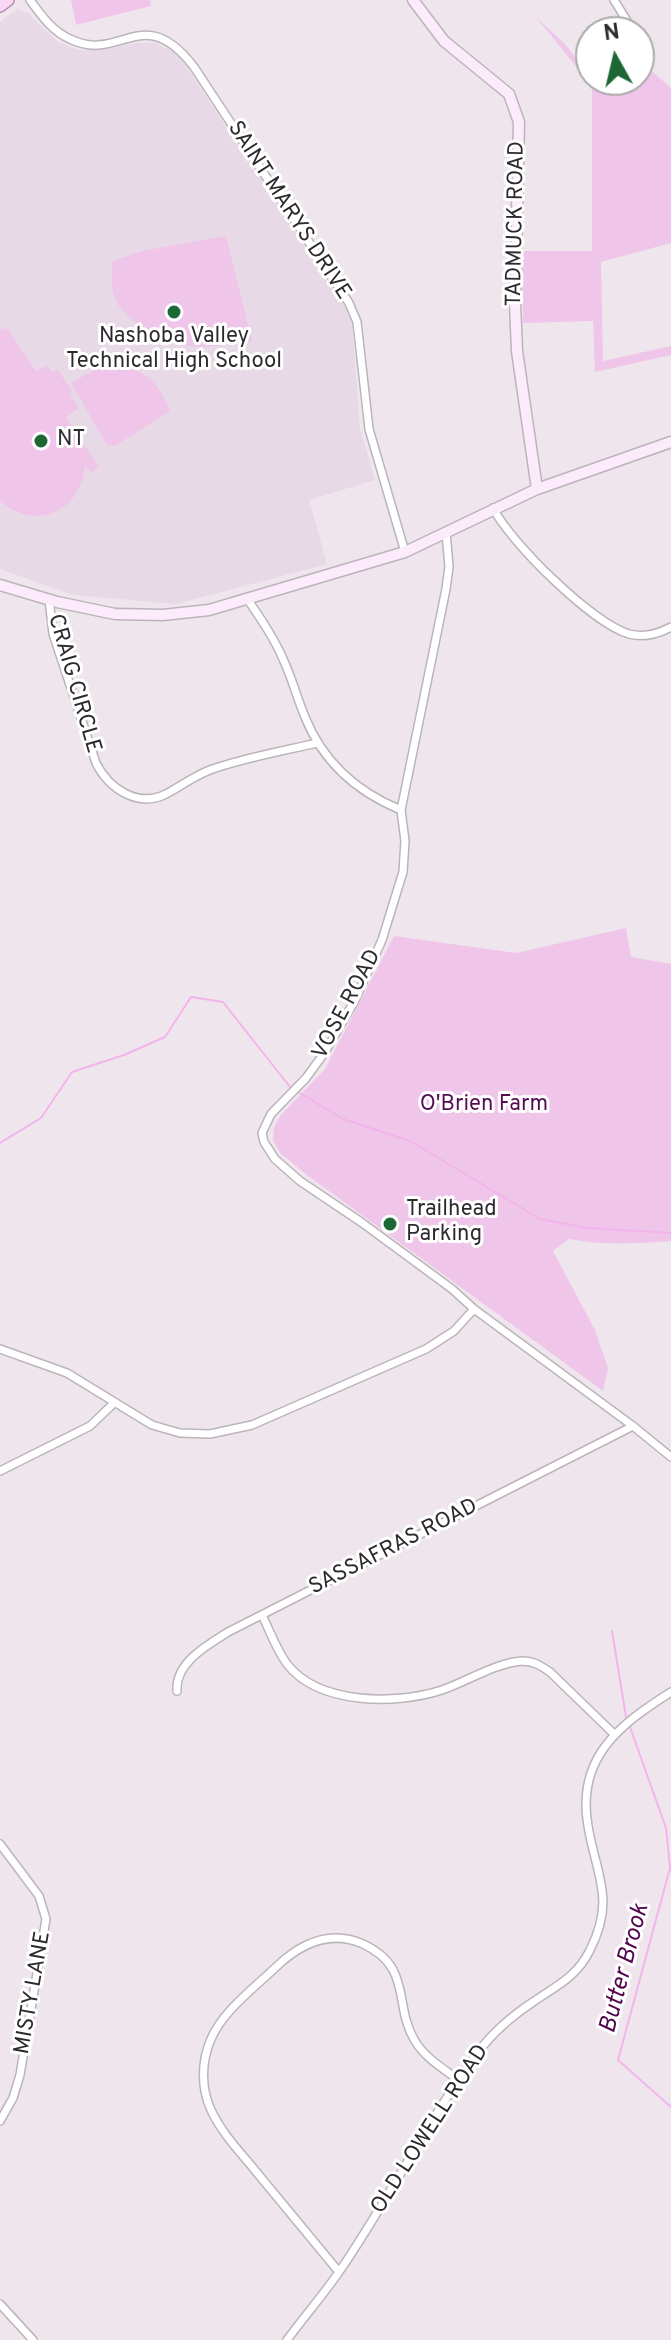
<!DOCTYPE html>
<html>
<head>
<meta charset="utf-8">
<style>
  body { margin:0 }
  #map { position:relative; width:671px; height:2340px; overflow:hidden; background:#efe6ed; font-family:Overpass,sans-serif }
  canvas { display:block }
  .north { position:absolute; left:575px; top:16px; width:80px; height:80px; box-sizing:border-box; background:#fff; border:2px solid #abaaab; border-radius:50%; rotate:352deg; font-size:22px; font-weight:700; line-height:32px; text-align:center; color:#2d2a2d }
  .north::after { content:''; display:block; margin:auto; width:28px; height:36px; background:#1d6735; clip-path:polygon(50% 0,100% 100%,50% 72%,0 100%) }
</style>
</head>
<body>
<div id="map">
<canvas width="671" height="2340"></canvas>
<div class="north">N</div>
</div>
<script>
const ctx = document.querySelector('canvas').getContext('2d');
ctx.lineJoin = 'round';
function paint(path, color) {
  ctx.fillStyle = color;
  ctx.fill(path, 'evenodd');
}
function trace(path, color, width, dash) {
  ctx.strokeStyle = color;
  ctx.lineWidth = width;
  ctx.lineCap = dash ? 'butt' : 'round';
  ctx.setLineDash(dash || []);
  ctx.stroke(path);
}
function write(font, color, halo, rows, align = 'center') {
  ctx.font = font + ' Overpass,sans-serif';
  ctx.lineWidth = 6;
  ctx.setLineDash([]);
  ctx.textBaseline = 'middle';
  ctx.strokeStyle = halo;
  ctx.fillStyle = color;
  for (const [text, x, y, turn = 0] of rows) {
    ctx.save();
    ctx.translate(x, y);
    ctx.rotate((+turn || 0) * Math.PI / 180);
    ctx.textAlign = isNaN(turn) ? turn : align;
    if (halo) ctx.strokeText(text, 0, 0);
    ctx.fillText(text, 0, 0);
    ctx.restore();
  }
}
const built = new Path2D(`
  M17,9l11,4 30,29 20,8h23l36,-7h18l15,7 11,9 161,241 10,24 8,104 15,52 -66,20 18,64 -151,40 -103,-9 -73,-26v-547z`);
const green = new Path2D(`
  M71,0h79l1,6 -75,19z
  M536,17l29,27 34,44 13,-8h27v-17l2,-2 30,27v155l-70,19 2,99 68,-15v9l-76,17 -2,-51 -70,2 -1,-72h70v-165z
  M226,236l26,105c-17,2 -35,6 -51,6 -28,0 -74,-23 -86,-48 -5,-12 -3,-26 -2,-38l29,-10z
  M6,327l30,44 11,-6 5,7 5,-3 16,23 -3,2 9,14 -13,9 33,50 -8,6 -6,-7c-5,46 -49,66 -85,35v-171z
  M103,365c36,0 54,12 67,46l-55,35 -8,-1 -36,-62z
  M626,928l5,29 40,7v277c-35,3 -68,4 -102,-2l-16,12 42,79 13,38 -5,23 -296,-216 -26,-21 -8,-13 1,-14 7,-12 44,-46 69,-133 122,17z`);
const stream = new Path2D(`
  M300,1093l43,26 67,22 130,78 47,9 84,5
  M0,1143l41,-25 31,-46 52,-17 41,-18 26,-40 32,5 67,85
  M612,1631l14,86
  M630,1727l36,101 4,40 -52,192 53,47`);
const street = new Path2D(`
  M30,0c11,15 22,31 40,39 50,25 73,-39 124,28l155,236 8,19 12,107 36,123
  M614,0l13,21
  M493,508c18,35 99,115 136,126 15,4 29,0 42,-7
  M446,532l3,35 -3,22 -45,221 4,31 -2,31 -21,68 -27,60 -30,52 -19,26 -35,36 -9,19 2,9 11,17 25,22 61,41 91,67 22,20 159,117 38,31
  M49,599l4,35 43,129c13,26 42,45 70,31 15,-8 28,-18 44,-24 33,-12 73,-19 107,-27
  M248,600c13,19 26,38 35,59 9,19 14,39 22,58 18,45 52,75 96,93
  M0,1349l67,24 85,52 28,8 30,1 42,-9 174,-76 28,-18 20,-22
  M0,1471l90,-45 24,-23
  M262,1615c8,16 14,34 25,49 32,41 109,41 155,26 26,-9 53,-27 80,-29 12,0 19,5 28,11l64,62
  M177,1691c-2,-28 30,-46 51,-59l405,-206
  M0,1844l39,52 7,23 -26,156 -7,23 -13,23
  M339,2272c-27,-33 -54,-65 -81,-98 -16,-20 -36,-40 -47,-64 -10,-22 -10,-48 0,-71 12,-28 42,-50 65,-72 24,-23 53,-38 87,-23 50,23 30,61 52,97 10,17 29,28 45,40
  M0,2304l33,36
  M287,2340c17,-23 36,-45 52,-68 49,-71 88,-151 140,-221 15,-20 33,-35 54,-49 23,-16 44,-25 57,-52 26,-51 6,-75 -2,-124 -12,-68 31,-101 83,-134`);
const secondary = new Path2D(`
  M413,0l31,41 65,53 10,28 -4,181 2,48 20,138
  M0,585l57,17 58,12 48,1 46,-5 196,-58 132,-63 134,-47`);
const primary = new Path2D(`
  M0,6l8,-6`);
const markers = [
  [174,312,8,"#1d6735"],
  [41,441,8,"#1d6735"],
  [390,1224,8,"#1d6735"]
];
const streetNames = [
  ["SAINT MARYS DRIVE",288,211,57],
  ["TADMUCK ROAD",517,224,-89],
  ["CRAIG CIRCLE",73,684,74],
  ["VOSE ROAD",348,1005,-62],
  ["SASSAFRAS ROAD",394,1548,-27],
  ["MISTY LANE",34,1993,-80],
  ["OLD LOWELL ROAD",431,2130,-57]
];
const poiNames = [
  ["Nashoba Valley",174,338,"center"],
  ["Technical High School",174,363,"center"],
  ["NT",57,441],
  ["Trailhead",406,1211],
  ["Parking",406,1236]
];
const parkNames = [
  ["O'Brien Farm",484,1106]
];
const waterNames = [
  ["Butter Brook",626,1969,-75]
];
paint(built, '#e8d9e6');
paint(green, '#f0c5ea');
trace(stream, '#f3b4ec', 2);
trace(street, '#bcb4bb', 10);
trace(secondary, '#bcb4bb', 13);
trace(primary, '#af89aa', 14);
trace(street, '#fff', 7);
trace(secondary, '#fcebfa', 10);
trace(primary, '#f9d7f5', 11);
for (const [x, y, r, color] of markers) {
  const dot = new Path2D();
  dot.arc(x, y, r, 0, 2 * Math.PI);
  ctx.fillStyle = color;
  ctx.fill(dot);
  trace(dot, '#fff', 3);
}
write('22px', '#2d2a2d', '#fff', streetNames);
write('22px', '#2d2a2d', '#fff', poiNames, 'left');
write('22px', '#560c52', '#fff', parkNames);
write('italic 24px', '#51064e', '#fff', waterNames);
</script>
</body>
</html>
